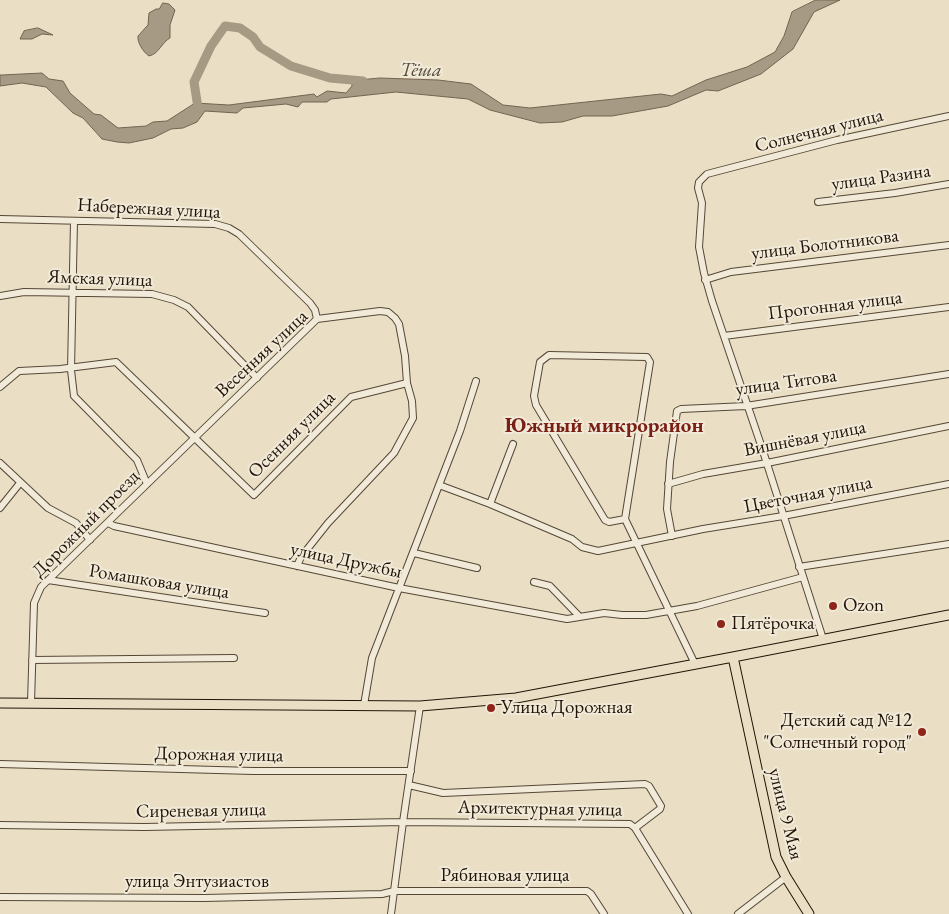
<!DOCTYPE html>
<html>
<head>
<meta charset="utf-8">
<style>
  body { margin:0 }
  canvas { display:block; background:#eadfc4 }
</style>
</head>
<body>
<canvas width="949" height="914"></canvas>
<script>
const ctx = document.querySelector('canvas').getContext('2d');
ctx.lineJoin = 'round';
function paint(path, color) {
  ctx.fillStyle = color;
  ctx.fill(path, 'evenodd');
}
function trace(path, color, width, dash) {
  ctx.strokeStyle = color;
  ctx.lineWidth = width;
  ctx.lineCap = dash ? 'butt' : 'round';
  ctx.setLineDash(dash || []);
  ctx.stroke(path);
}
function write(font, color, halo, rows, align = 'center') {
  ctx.font = font + ' "EB Garamond",serif';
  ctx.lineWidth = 4;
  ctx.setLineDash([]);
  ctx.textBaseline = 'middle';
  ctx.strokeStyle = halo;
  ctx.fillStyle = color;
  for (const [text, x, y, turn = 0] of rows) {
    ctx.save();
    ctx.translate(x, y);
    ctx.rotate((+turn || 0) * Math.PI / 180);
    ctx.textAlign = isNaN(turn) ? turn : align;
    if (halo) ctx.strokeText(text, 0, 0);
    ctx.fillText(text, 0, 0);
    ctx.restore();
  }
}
const water = new Path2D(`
  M816,0h24l-26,12 -21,37 -32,25 -43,17 -12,-1 -38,16 -56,10h-29l-21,6 -22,1 -50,-13 -22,-11 -72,-7 -65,7 -4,3h-25l-4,5 -12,-3 -43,4 -6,5 -32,-2 -8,11 -14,6 -12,1 -18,9 -24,5 -12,-1 -15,-3 -19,-21 -10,-5 -27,-26 -24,-4 -22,3v-11h2l40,-2 7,6 14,2 7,12 24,21 7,1 17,13 28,-2 7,-4 14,-1 28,-18 34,2 85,-11 3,3 10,-6 19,2 6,-7 -1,-9 7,3 22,-2 58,2 33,4 32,21 27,3 131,-14 11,2 34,-16 41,-13 28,-15 9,-16 8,-24z
  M163,3l6,1 6,6 -5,15v13c-8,4 -11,16 -21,18 -6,-4 -12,-14 -11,-20l10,-11 1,-12 7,-4h3z
  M38,28l15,7 -11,-1 -10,5h-12l4,-8z`);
const river = new Path2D(`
  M198,108l-4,-26 17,-36 14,-20 15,2 13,9 7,10 31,19 39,12 33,3`);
const minor = new Path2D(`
  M818,202l77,-9 54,-9
  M0,219l215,5 14,4 10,6 71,69 5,7 2,9
  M74,221l-3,149 3,26 63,64 10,24
  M705,280l26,-8 218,-27
  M0,296l24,-4 128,2 22,6 14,7 69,71
  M724,336l225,-29
  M0,387l19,-16 41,-2 56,-7 138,133 97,-98 56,-14
  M0,463l48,45 28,15 14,17
  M668,484l35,-10 64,-11 182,-37
  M439,485l51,19 82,35 10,8 16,4 105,-22 80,-13 166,-32
  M490,504l23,-60
  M0,508l20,-25
  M625,519l25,-157 -3,-5 -98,-2 -9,7 -6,34 2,9 69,115 4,2 16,-3 70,145
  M108,523l6,3 285,62 168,31 37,-6 18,2h24l51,-9 106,-29
  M672,536l-5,-27 3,-47 7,-51 4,-2 65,-3 203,-32
  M414,553l63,15
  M799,567l150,-23
  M48,580l217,33
  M534,582l16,4 29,30
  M823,639l-61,-191 -50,-147 -8,-28 -5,-26 3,-44 -4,-15 1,-6 8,-8 130,-34 112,-24
  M32,660l202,-2
  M31,703l3,-100 7,-16 276,-268 63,-8 8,1 7,6 4,6 6,32 2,27 5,18 1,17 -19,35 -66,70 -27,34 -4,9
  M364,705l8,-47 88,-227 16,-50
  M0,764l253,7h158
  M409,785l34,8 202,-9 4,2 12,20 -1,3 -25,19
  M0,825l144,2 259,-5 227,2 5,4 53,86
  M0,897l204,1 178,-4 12,-3h193l4,3 13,20
  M391,914l12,-92 17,-116
  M738,914l48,-37`);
const major = new Path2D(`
  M733,657l43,200 10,20 23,37
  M0,703l420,3 96,-8 217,-41 216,-42`);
const markers = [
  [833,606,5,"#8f2418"],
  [721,624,5,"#8f2418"],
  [491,708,5,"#8f2418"],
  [922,732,5,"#8f2418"]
];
const streetNames = [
  ["Солнечная улица",819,131,-14],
  ["улица Разина",881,178,-8],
  ["Набережная улица",149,209,3],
  ["улица Болотникова",825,245,-7],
  ["Ямская улица",100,279,2],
  ["Прогонная улица",835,306,-7],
  ["Весенняя улица",262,354,-43],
  ["улица Титова",786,383,-8],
  ["Осенняя улица",292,435,-45],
  ["Вишнёвая улица",805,439,-11],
  ["Цветочная улица",808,495,-11],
  ["Дорожный проезд",86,524,-45],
  ["улица Дружбы",346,561,12],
  ["Ромашковая улица",159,582,9],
  ["Дорожная улица",219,755,1],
  ["Архитектурная улица",540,809,1],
  ["Сиреневая улица",201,811,-1],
  ["улица 9 Мая",785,814,76],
  ["Рябиновая улица",505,876],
  ["улица Энтузиастов",197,882]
];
const poiNames = [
  ["Ozon",843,606],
  ["Пятёрочка",731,624],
  ["Улица Дорожная",501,708],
  ["Детский сад №12",912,721,"right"],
  ["\"Солнечный город\"",912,743,"right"]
];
const waterNames = [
  ["Тёша",421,71]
];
const quarterNames = [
  ["Южный микрорайон",604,426]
];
paint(water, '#a69a84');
trace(water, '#726452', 1);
trace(river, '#a69a84', 9);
trace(minor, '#554736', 8);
trace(major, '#231407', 11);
trace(minor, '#f1ead9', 6);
trace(major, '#eadfc4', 9);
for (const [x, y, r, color] of markers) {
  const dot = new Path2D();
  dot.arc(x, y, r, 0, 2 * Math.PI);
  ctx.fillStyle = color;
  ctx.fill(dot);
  trace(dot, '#f1ead9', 2);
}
write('19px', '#231407', '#f1ead9', streetNames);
write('19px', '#231407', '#f1ead9', poiNames, 'left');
write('italic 20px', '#574a39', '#f1ead9', waterNames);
write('bold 21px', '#7a1f14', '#f1ead9', quarterNames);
</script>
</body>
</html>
